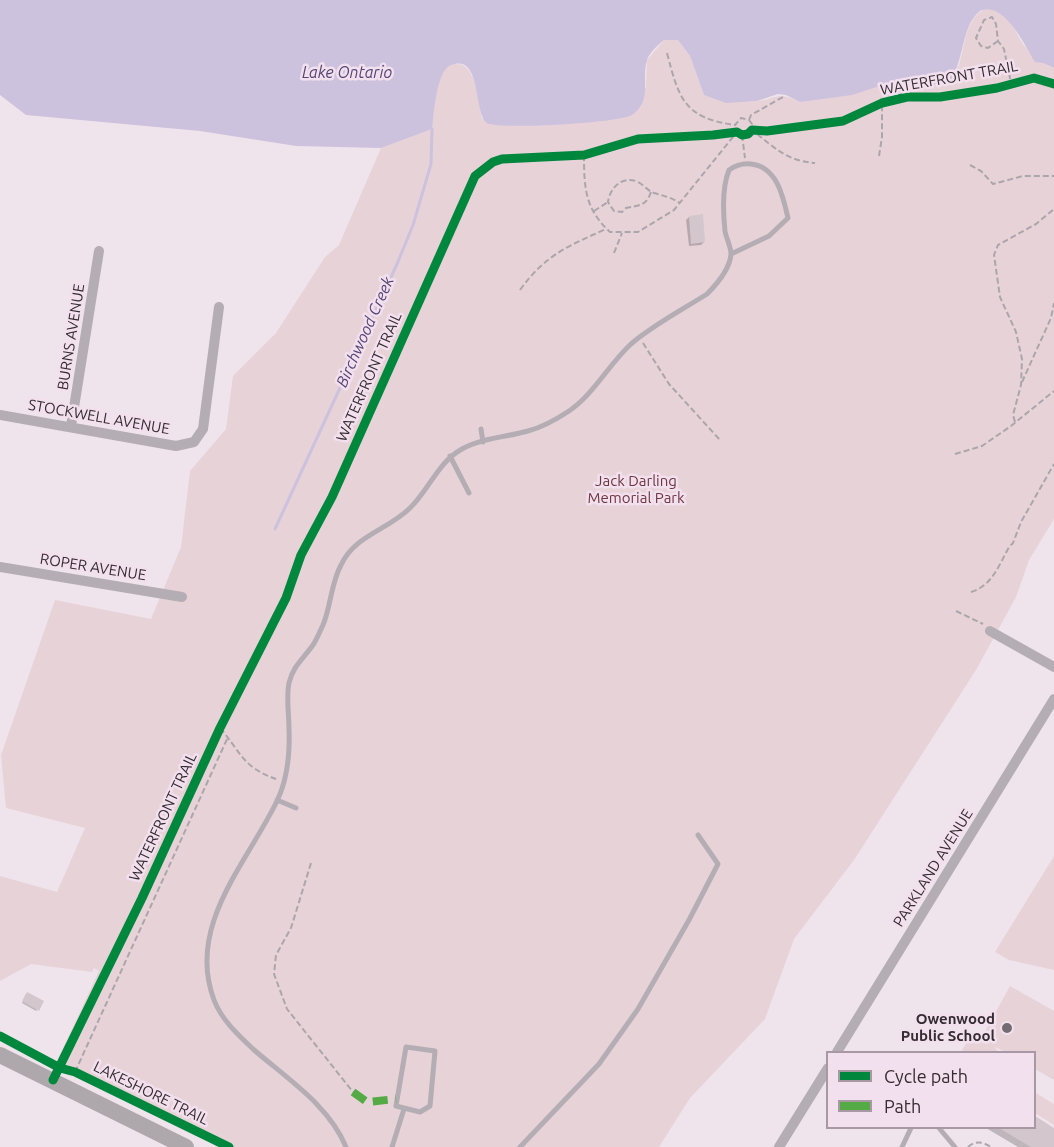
<!DOCTYPE html>
<html>
<head>
<meta charset="utf-8">
<style>
  body { margin:0 }
  #map { position:relative; width:1054px; height:1147px; overflow:hidden; background:#efe4ec; font-family:Ubuntu,sans-serif }
  canvas { display:block }
  .legend { position:absolute; left:826px; top:1051px; width:210px; height:78px; box-sizing:border-box; background:#f3e0ee; border:2px solid #a798a3; margin:0; padding:8px 10px; list-style:none; font-size:18px; color:#342c32 }
  .legend li { display:flex; align-items:center; gap:12px; height:30px }
  .legend b { width:30px; border:2px solid #a798a3 }
</style>
</head>
<body>
<div id="map">
<canvas width="1054" height="1147"></canvas>
<ul class="legend">
<li><b style="height:8px;background:#00873e"></b>Cycle path</li>
<li><b style="height:8px;background:#54ab45"></b>Path</li>
</ul>
</div>
<script>
const ctx = document.querySelector('canvas').getContext('2d');
ctx.lineJoin = 'round';
function paint(path, color) {
  ctx.fillStyle = color;
  ctx.fill(path, 'evenodd');
}
function trace(path, color, width, dash) {
  ctx.strokeStyle = color;
  ctx.lineWidth = width;
  ctx.lineCap = dash ? 'butt' : 'round';
  ctx.setLineDash(dash || []);
  ctx.stroke(path);
}
function write(font, color, halo, rows, align = 'center') {
  ctx.font = font + ' Ubuntu,sans-serif';
  ctx.lineWidth = 5;
  ctx.setLineDash([]);
  ctx.textBaseline = 'middle';
  ctx.strokeStyle = halo;
  ctx.fillStyle = color;
  for (const [text, x, y, turn = 0] of rows) {
    ctx.save();
    ctx.translate(x, y);
    ctx.rotate((+turn || 0) * Math.PI / 180);
    ctx.textAlign = isNaN(turn) ? turn : align;
    if (halo) ctx.strokeText(text, 0, 0);
    ctx.fillText(text, 0, 0);
    ctx.restore();
  }
}
const green = new Path2D(`
  M992,6c21,9 22,28 35,43 7,9 17,15 27,19v451l-25,41 -13,37 -40,73 -122,190 -60,79 -29,80 -75,79 -31,49h-432l-170,-86 42,-90 -5,-3 -2,4 -61,-8 -31,17v-105l57,16 28,-64 -79,-20 -5,-53 54,-155 96,19 30,-72 9,-76 36,-42 7,-53 43,-43 49,-76 14,-12 42,-97 50,-19c3,-15 4,-49 13,-60 3,-3 9,-5 13,-5 19,-1 22,40 25,55l164,-31 1,-28 17,-20h14l12,16 14,39c15,2 39,8 54,6 22,-3 18,-10 42,1l95,-21 33,5 31,-20c6,-23 7,-53 33,-60z
  M1054,856v114l-45,-10 -14,-8z
  M1010,986l44,25v69l-19,-11 -1,-17h-29l-10,-5 3,5h-37l12,-20 9,5z
  M1034,1092l20,12v21l-19,-12z`);
const water = new Path2D(`
  M0,0h1054v68l-11,-5 -8,-1c-10,-16 -31,-62 -55,-51 -5,4 -9,10 -11,15 -8,19 -7,34 -18,54l-23,6 -33,-5 -43,14 -52,7 -14,-7 -8,-1 -21,7 -31,2 -22,-8 -14,-39 -12,-16h-14c-6,5 -15,13 -17,20 -6,20 6,40 -15,55 -11,8 -135,15 -145,8 -14,-11 -5,-70 -36,-58 -15,6 -17,49 -19,64l-51,19 -85,-2 -96,-15 -174,-16 -26,-20z`);
const shadow = new Path2D(`
  M689,217l15,25 -3,3 -12,1 -3,-26z
  M26,994l11,16 -1,1 -14,-8z
  M1034,1118l20,12v17h-36l-32,-19h48z`);
const stream = new Path2D(`
  M275,529l122,-265 16,-39 18,-61 1,-35`);
const building = new Path2D(`
  M703,214l2,28 -14,2 -2,-28z
  M27,992l17,9 -5,10 -17,-10z
  M1035,1116l19,12v19h-23l-32,-19h36z`);
const path = new Path2D(`
  M998,41l-10,7 -7,-2 -5,-8 8,-18 8,-3 4,7 2,17 6,8 7,34
  M667,53c12,46 17,65 68,72
  M749,120l2,-5 32,-18
  M742,135l3,23
  M584,155c0,33 1,54 26,77h28l36,-22 63,-78 -2,-7 6,-7 8,2 3,4v6c22,17 34,31 63,33
  M879,156l3,-19v-34
  M970,165l11,6 12,13 30,-8h31
  M651,192c-5,15 -13,13 -25,16l-4,4 -8,-1 -6,-9c2,-15 15,-27 30,-20 6,3 10,9 16,11 10,3 16,4 26,10
  M594,211l14,-9
  M614,253l8,-20
  M520,290c25,-35 48,-44 86,-61
  M643,343l26,41 51,56
  M1022,382l29,-64 3,-15
  M1015,422l-2,-7 8,-30 1,-26 -6,-27 -16,-35 -6,-42 4,-10 38,-21 18,-15
  M955,454l27,-8 29,-20 43,-35
  M971,592c21,-6 28,-27 38,-45l4,-4 8,-21 33,-58
  M956,611l27,13
  M220,728c21,24 22,39 56,51
  M311,863l-20,65 -15,27 -2,19 13,35 66,83
  M75,1072l153,-335
  M968,1147c8,-7 15,-5 23,0`);
const lane = new Path2D(`
  M481,429l2,13
  M450,456l19,37
  M277,800l19,8
  M406,1047l29,4 -5,55 -10,6 -24,-6z
  M939,1128l16,19
  M346,1147c-17,-42 -60,-69 -93,-98 -15,-14 -32,-30 -39,-49 -28,-74 33,-137 63,-199 11,-23 13,-47 12,-72 0,-16 -3,-31 0,-46 4,-17 14,-24 24,-38 4,-6 7,-14 10,-20 8,-19 8,-42 18,-60 14,-30 47,-35 69,-57 19,-18 28,-46 52,-59 20,-11 45,-12 66,-18 15,-4 29,-12 41,-20 25,-17 40,-47 62,-67 22,-19 51,-34 76,-50 10,-10 23,-26 24,-40 0,-8 -5,-16 -6,-23 -2,-19 -3,-44 4,-61 7,-5 13,-7 22,-6 26,3 32,32 37,54l-19,18 -38,18
  M392,1147l12,-38
  M520,1147l79,-83 39,-55 51,-89 29,-56 -20,-29
  M902,1147l9,-19`);
const street = new Path2D(`
  M0,415l176,31 18,-4 9,-13 16,-122
  M71,426l28,-175
  M0,567l182,30
  M990,631l64,36
  M837,1052l217,-353
  M779,1147l49,-79`);
const primary = new Path2D(`
  M0,1055l186,92`);
const quiet = new Path2D(`
  M353,1092l14,10 29,-3`);
const cycleway = new Path2D(`
  M0,1036l60,32 15,4 154,75
  M53,1080l89,-182 78,-170 66,-130 15,-43 31,-58 143,-321 18,-14 9,-3 82,-4 54,-16 75,-4 24,-3 5,3 6,-1 4,-4 15,1 76,-10 39,-18 25,-6h33l57,-9 37,-10 20,6`);
const markers = [
  [1007,1028,6,"#756c73"]
];
const streetNames = [
  ["WATERFRONT TRAIL",949,78,-10],
  ["BURNS AVENUE",71,337,-81],
  ["WATERFRONT TRAIL",369,377,-66],
  ["STOCKWELL AVENUE",99,417,10],
  ["ROPER AVENUE",93,567,9],
  ["WATERFRONT TRAIL",163,817,-65],
  ["PARKLAND AVENUE",933,868,-58],
  ["LAKESHORE TRAIL",151,1093,26]
];
const parkNames = [
  ["Jack Darling",636,481],
  ["Memorial Park",636,498]
];
const poiNames = [
  ["Owenwood",995,1019],
  ["Public School",995,1036]
];
const waterNames = [
  ["Lake Ontario",347,73],
  ["Birchwood Creek",365,332,-66]
];
paint(green, '#e7d2d8');
paint(water, '#cdc2dd');
paint(shadow, '#0003');
trace(stream, '#cdc2dd', 3);
paint(building, '#d3c7cd');
trace(path, '#aba6ab', 2, [6, 3]);
trace(lane, '#b4aeb4', 5);
trace(street, '#b4aeb4', 10);
trace(primary, '#aea8ad', 16);
trace(quiet, '#54ab45', 8, [15, 8]);
trace(cycleway, '#00873e', 9);
for (const [x, y, r, color] of markers) {
  const dot = new Path2D();
  dot.arc(x, y, r, 0, 2 * Math.PI);
  ctx.fillStyle = color;
  ctx.fill(dot);
  trace(dot, '#f3e0ee', 2);
}
write('15px', '#342c32', '#f3e0ee', streetNames);
write('15px', '#6d363f', '#f3e0ee', parkNames);
write('bold 15px', '#342c32', '#f3e0ee', poiNames, 'right');
write('italic 16px', '#544574', '#f3e0ee', waterNames);
</script>
</body>
</html>
